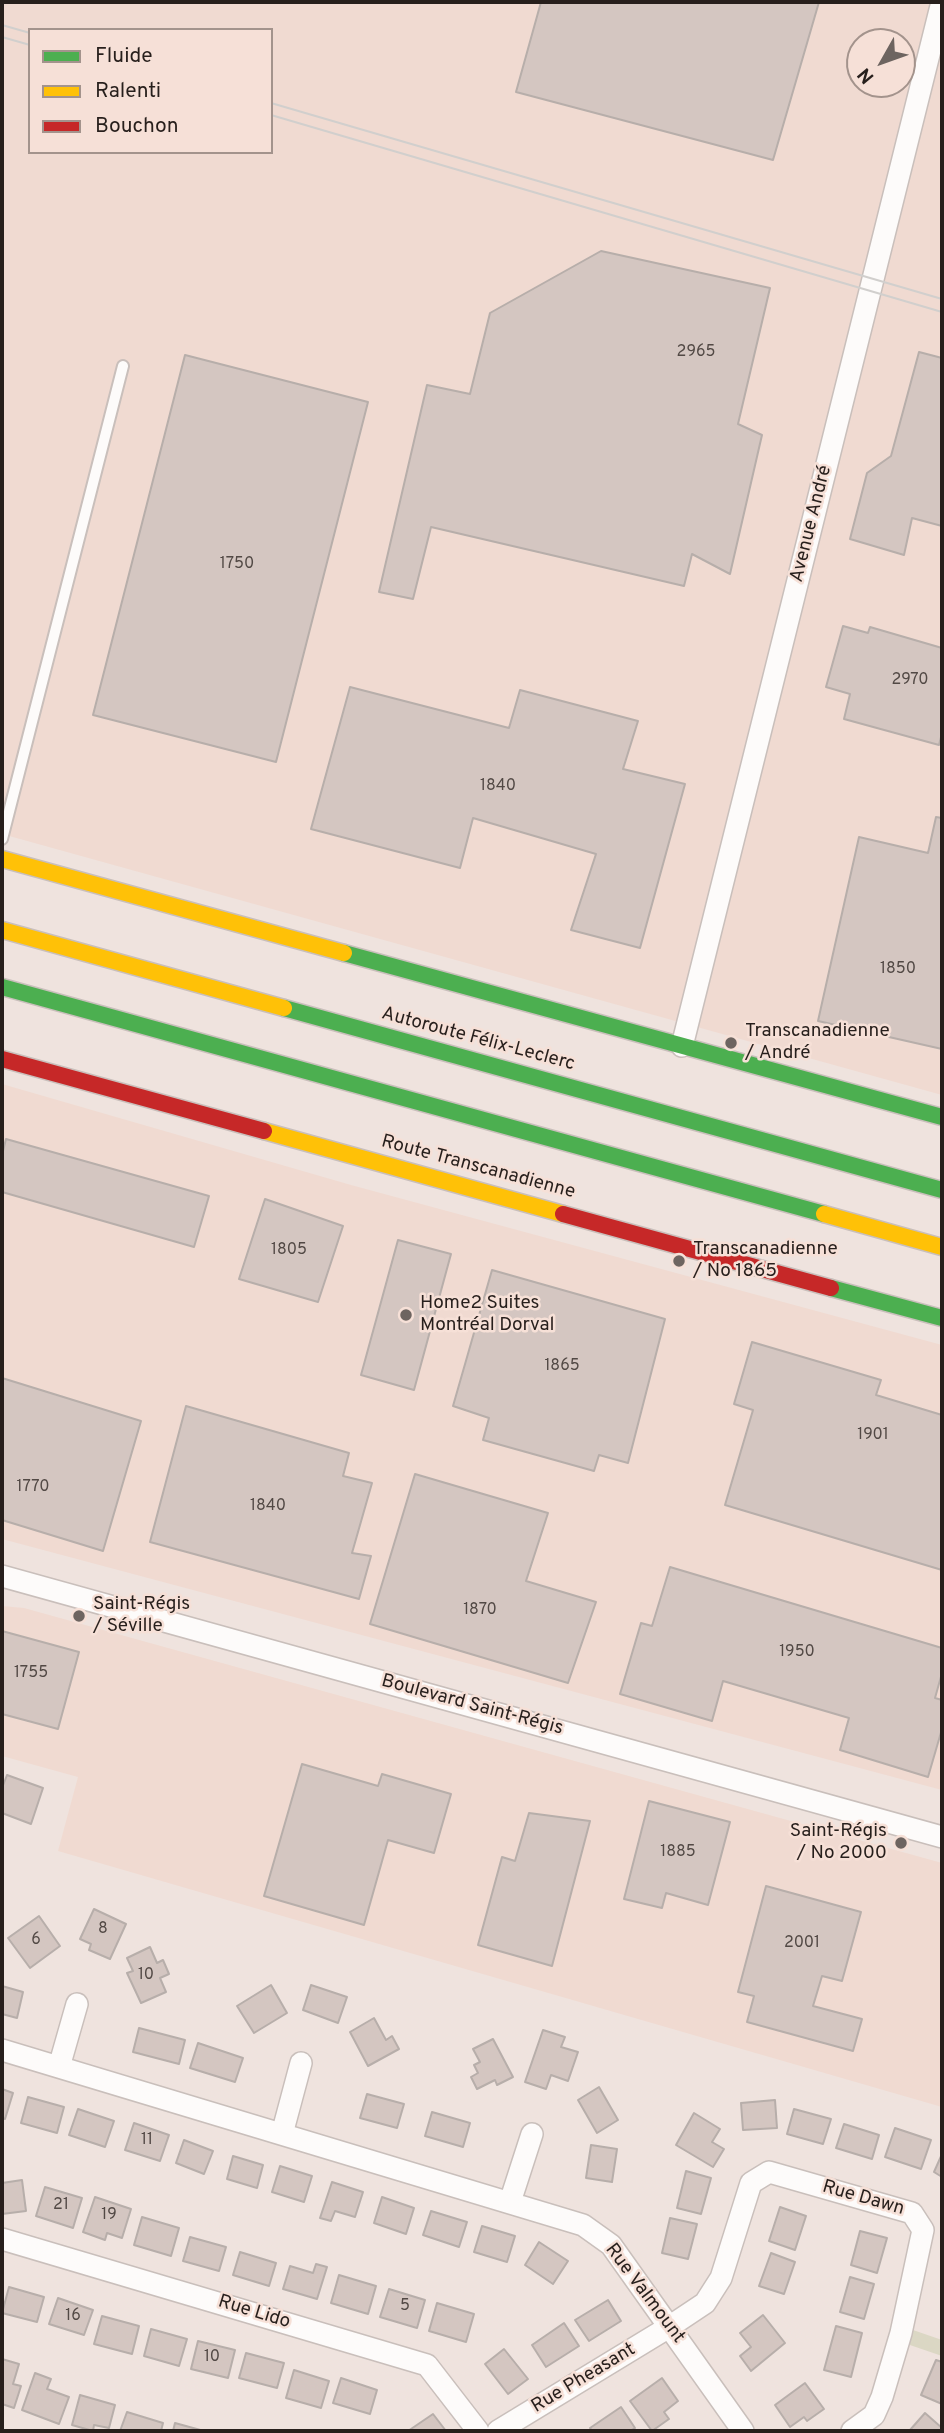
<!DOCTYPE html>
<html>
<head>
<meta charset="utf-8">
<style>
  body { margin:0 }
  #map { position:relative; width:944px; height:2433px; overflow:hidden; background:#efe3de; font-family:Overpass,sans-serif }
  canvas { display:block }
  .frame { position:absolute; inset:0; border:4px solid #271f1c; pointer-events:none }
  .legend { position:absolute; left:28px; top:28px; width:245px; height:126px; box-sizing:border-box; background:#f6e0d7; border:2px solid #a3938c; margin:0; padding:9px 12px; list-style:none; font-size:21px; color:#271f1c }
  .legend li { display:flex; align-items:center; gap:14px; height:35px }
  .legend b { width:35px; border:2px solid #a3938c }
  .north { position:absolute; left:846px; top:28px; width:70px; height:70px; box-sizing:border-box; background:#f6e0d7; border:2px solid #a3938c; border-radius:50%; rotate:230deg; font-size:19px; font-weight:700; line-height:28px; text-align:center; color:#271f1c }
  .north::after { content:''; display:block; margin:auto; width:24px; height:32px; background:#6d6460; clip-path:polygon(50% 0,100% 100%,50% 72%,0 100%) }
</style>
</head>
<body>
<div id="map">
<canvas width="944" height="2433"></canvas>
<div class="frame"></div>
<ul class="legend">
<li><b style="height:9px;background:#4caf50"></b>Fluide</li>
<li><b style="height:9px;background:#ffc107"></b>Ralenti</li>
<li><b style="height:9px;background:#c62828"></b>Bouchon</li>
</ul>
<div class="north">N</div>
</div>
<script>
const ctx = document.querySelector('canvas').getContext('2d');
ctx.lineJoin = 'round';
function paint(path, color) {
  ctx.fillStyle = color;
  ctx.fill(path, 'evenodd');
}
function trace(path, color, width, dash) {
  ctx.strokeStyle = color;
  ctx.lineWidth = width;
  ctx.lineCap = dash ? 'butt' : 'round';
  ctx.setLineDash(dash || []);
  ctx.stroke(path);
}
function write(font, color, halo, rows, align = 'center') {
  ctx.font = font + ' Overpass,sans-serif';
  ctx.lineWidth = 5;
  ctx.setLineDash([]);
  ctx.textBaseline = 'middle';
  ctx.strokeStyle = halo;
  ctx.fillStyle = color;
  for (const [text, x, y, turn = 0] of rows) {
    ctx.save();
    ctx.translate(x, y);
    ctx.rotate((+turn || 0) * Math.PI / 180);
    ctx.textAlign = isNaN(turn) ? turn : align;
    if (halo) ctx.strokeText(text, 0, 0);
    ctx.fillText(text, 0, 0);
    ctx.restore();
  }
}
const built = new Path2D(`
  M2,2h940v1093l-940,-261zM30,30h241v122h-241zM860,42h42v42h-42z
  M2,1084l349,101 591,160v445l-940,-251z
  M2,1606l22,2 918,255v244l-884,-256 20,-74 -76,-21z`);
const green = new Path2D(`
  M913,2330l29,10v16l-35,-12z`);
const building = new Path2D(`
  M541,2h278l-46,158 -257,-68z
  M601,251l169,37 -32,136 24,11 -32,139 -38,-20 -8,32 -253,-59 -18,72 -34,-7 48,-207 43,9 20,-81z
  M919,352l23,6v168l-30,-8 -8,37 -54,-16 17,-66 24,-17z
  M185,355l183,47 -92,360 -183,-47z
  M843,626l25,7 2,-6 72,21v85l-3,12 -95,-26 6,-25 -24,-7z
  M350,687l159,41 11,-38 118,31 -15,48 62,15 -45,164 -69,-18 25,-76 -123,-36 -13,50 -149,-39z
  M936,817l6,1v231l-124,-28 41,-184 69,16z
  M6,1139l203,57 -15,51 -192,-55v-37z
  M265,1199l78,27 -25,76 -79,-23z
  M398,1240l53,14 -37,136 -53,-15z
  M492,1270l173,49 -37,144 -29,-8 -5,16 -111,-31 6,-22 -36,-12z
  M752,1342l129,38 -5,15 66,20v155l-217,-65 28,-95 -19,-6z
  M2,1378l139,43 -38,130 -101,-31z
  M186,1406l163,47 -6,23 29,7 -20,70 19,3 -12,43 -209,-57z
  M415,1474l133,39 -22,68 70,21 -28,81 -198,-59z
  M670,1567l272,81v25l-7,25 7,2v29l-14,48 -88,-27 9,-32 -126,-37 -11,40 -92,-27 21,-71 11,3z
  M2,1631l77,21 -21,77 -56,-15z
  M302,1764l76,22 4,-12 69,20 -17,59 -46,-13 -24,85 -100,-29z
  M7,1775l36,13 -12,36 -29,-11v-25z
  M649,1801l81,21 -22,83 -42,-12 -4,15 -38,-9z
  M529,1813l61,8 -38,145 -74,-21 24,-88 13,4z
  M766,1886l95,26 -19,69 -20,-5 -9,30 49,13 -9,32 -106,-29 7,-26 -16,-4z
  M94,1909l32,15 -16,35 -21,-9 2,-6 -11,-5z
  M39,1916l21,30 -30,22 -22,-30z
  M150,1947l7,16 6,-3 6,14 -9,4 6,14 -25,11 -14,-30 6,-2 -6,-13z
  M271,1985l16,28 -33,20 -17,-27z
  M311,1985l36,12 -9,26 -35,-13z
  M2,1986l21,6 -6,26 -15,-4z
  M374,2018l12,22 6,-4 7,13 -31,17 -18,-34z
  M139,2028l46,12 -6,24 -46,-12z
  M543,2030l22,7 -4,10 17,5 -10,29 -17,-6 -5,14 -21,-7z
  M493,2039l20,38 -16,8 -2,-5 -18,9 -6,-12 7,-4 -4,-8 6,-3 -7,-13z
  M198,2043l45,15 -8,24 -45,-14z
  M599,2087l19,33 -21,13 -19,-33z
  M2,2089l11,4 -8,26 -3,-1z
  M367,2094l37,10 -7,24 -37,-10z
  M28,2097l36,10 -7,26 -36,-10z
  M775,2100l2,28 -34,2 -2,-27z
  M78,2109l36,12 -9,26 -36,-12z
  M794,2109l37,10 -8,25 -36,-10z
  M432,2112l38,11 -7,24 -38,-11z
  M694,2113l26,16 -8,13 12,7 -11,18 -37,-22z
  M134,2123l35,12 -9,26 -35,-11z
  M844,2124l35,11 -7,24 -36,-11z
  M895,2128l36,12 -10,29 -36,-12z
  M184,2140l29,11 -9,23 -28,-11z
  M591,2145l26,4 -5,33 -26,-4z
  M942,2154v23l-8,-5z
  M233,2156l30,9 -6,23 -30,-9z
  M280,2166l32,10 -8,26 -32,-10z
  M686,2171l25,7 -10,36 -24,-6z
  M22,2180l4,31 -24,3v-31z
  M332,2182l31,10 -8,25 -20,-6 -4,10 -11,-3z
  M45,2187l37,11 -9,30 -37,-12z
  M95,2197l36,12 -9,29 -15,-5 -2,7 -22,-8z
  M382,2197l32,11 -8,26 -32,-11z
  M780,2207l26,9 -11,34 -26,-9z
  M431,2211l36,11 -8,25 -36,-12z
  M142,2217l37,11 -8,28 -37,-11z
  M670,2218l27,6 -9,35 -26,-6z
  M482,2226l33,10 -8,26 -33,-10z
  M860,2231l27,7 -10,35 -26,-8z
  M190,2237l36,10 -7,24 -36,-10z
  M539,2242l29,19 -15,23 -28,-19z
  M240,2252l36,11 -7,23 -36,-11z
  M771,2253l24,9 -11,32 -25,-8z
  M316,2264l11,3 -10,32 -34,-10 7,-23 23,7z
  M339,2275l37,11 -8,28 -37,-11z
  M850,2277l24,7 -10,35 -24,-7z
  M9,2287l35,10 -7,25 -35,-9z
  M389,2289l36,11 -8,28 -37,-11z
  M58,2298l35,12 -9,25 -35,-11z
  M608,2300l13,21 -32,20 -14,-21z
  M437,2303l37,11 -8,28 -37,-11z
  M763,2315l22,28 -34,28 -11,-15 11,-9 -11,-14z
  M102,2316l37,10 -7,28 -38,-10z
  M564,2323l15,23 -33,21 -14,-22z
  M836,2326l26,7 -11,44 -27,-7z
  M151,2329l36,10 -8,27 -35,-10z
  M198,2341l37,9 -7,28 -37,-9z
  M504,2349l24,30 -20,15 -23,-30z
  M246,2353l38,10 -7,25 -38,-10z
  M2,2359l17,5 -6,20 8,2 -7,22 -12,-4z
  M936,2360l6,2v42l-21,-9z
  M294,2370l35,11 -8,27 -35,-10z
  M35,2373l16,6 -4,10 22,8 -10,27 -37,-14z
  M341,2378l36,12 -7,24 -37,-11z
  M662,2378l16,23 -14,11 5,7 -17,12 -22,-30z
  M805,2383l19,26 -17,12 -3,-4 -14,10 -15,-22z
  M80,2395l35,10 -6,23 -15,-3 -1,6 -21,-6z
  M621,2407l14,21 -5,3h-38l-2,-3z
  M127,2412l36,11 -2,8h-41z
  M925,2413l17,15v3l-32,-1z
  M433,2414l13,17h-38z
  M175,2423l29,8h-31z`);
const lane = new Path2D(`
  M2,839l121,-473`);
const street = new Path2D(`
  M682,1046l260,-1044
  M2,1576l940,261
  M2,2050l581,175 28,20 132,186
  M59,2067l18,-63
  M282,2134l19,-71
  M510,2202l22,-68
  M2,2239l425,126 51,66
  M498,2431l171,-104 36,-24 16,-25 30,-95 18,-11 143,41 11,17 -22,103 -19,64 -8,18 -22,16`);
const fast = new Path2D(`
  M344,953l598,164
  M2,987l822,227
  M284,1008l658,182
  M831,1288l111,30`);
const slow = new Path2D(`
  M2,859l342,94
  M2,930l282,78
  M264,1131l299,83
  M824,1214l118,33`);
const jam = new Path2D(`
  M2,1059l262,72
  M563,1214l268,74`);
const tram = new Path2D(`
  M2,25l28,8
  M2,37l28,8
  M271,103l671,196
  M271,115l671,197`);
const markers = [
  [731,1043,7,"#6d6460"],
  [679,1261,7,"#6d6460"],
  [406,1315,7,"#6d6460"],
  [79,1616,7,"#6d6460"],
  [901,1843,7,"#6d6460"]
];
const numberNames = [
  ["2965",696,353],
  ["1750",237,565],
  ["2970",910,681],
  ["1840",498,787],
  ["1850",898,970],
  ["1805",289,1251],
  ["1865",562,1367],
  ["1901",873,1436],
  ["1770",33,1488],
  ["1840",268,1507],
  ["1870",480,1611],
  ["1950",797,1653],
  ["1755",31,1674],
  ["1885",678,1853],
  ["8",103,1930],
  ["6",36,1941],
  ["2001",802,1944],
  ["10",146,1976],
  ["11",147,2141],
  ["21",61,2206],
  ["19",109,2216],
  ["5",405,2307],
  ["16",73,2317],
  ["10",212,2358]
];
const streetNames = [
  ["Avenue André",812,524,-76],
  ["Autoroute Félix-Leclerc",478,1040,15],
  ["Route Transcanadienne",478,1168,15],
  ["Boulevard Saint-Régis",472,1706,15],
  ["Rue Dawn",863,2199,16],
  ["Rue Valmount",644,2294,53],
  ["Rue Lido",254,2313,17],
  ["Rue Pheasant",584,2379,-31]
];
const poiNames = [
  ["Transcanadienne",745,1032],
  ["/ André",745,1054],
  ["Transcanadienne",693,1250],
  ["/ No 1865",693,1272],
  ["Home2 Suites",420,1304],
  ["Montréal Dorval",420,1326],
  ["Saint-Régis",93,1605],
  ["/ Séville",93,1627],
  ["Saint-Régis",887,1832,"right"],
  ["/ No 2000",887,1854,"right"]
];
paint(built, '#f0dad1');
paint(green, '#dbd7c4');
paint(building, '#d4c6c1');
trace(building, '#b7aeaa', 2);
trace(lane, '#c9bfbb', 14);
trace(street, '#c9bfbb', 24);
trace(fast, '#c9bfbb', 19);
trace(slow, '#c9bfbb', 19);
trace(jam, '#c9bfbb', 19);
trace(lane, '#fdfbfa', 10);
trace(street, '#fdfbfa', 21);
trace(fast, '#4caf50', 16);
trace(slow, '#ffc107', 16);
trace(jam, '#c62828', 16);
trace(tram, '#d1cfcd', 2);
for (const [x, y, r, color] of markers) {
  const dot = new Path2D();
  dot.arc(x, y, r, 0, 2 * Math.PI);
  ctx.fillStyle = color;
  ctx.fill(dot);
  trace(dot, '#f6e0d7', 2.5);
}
write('16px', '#524945', null, numberNames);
write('19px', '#271f1c', '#f6e0d7', streetNames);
write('19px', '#271f1c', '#f6e0d7', poiNames, 'left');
</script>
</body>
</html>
